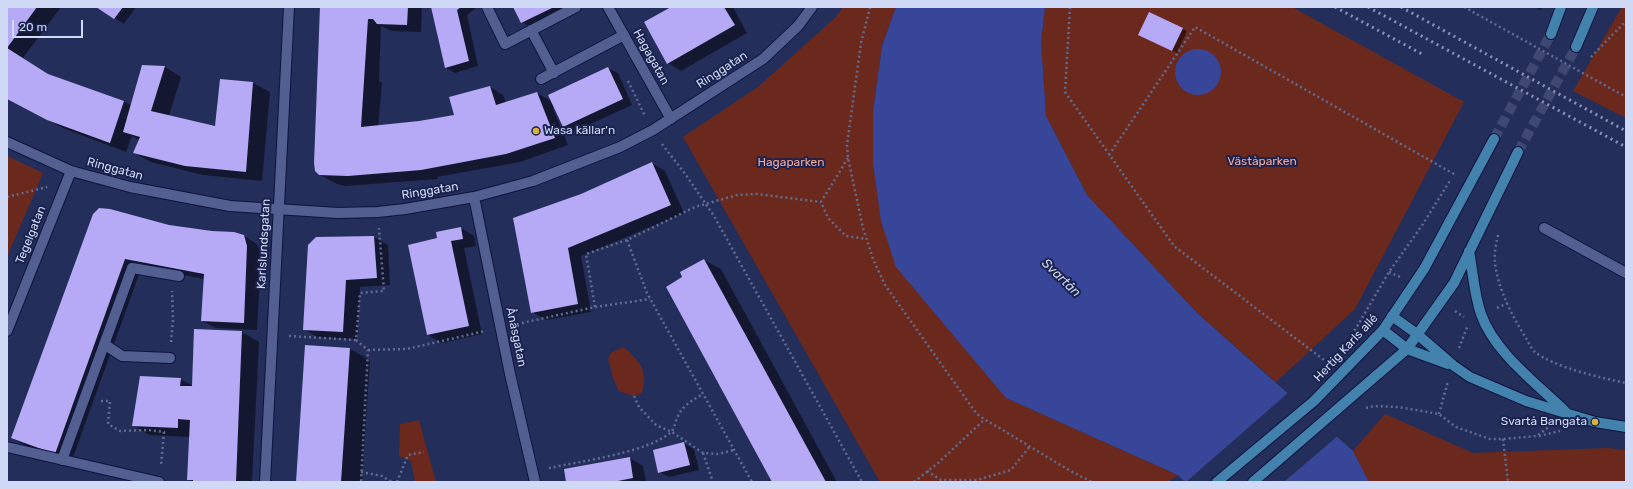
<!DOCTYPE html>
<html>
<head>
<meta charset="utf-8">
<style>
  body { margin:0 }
  #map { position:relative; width:1633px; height:489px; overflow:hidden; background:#242e5b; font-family:Rubik,sans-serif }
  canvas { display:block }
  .frame { position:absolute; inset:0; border:8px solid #d0d9f5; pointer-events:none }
  .scale { position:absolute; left:12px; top:20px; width:71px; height:18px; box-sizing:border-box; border:2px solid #d0d9f5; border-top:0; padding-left:5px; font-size:12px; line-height:14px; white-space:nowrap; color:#d0d9f5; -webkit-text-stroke:3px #1a234f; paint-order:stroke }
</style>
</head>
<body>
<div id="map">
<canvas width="1633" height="489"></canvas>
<div class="frame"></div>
<div class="scale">20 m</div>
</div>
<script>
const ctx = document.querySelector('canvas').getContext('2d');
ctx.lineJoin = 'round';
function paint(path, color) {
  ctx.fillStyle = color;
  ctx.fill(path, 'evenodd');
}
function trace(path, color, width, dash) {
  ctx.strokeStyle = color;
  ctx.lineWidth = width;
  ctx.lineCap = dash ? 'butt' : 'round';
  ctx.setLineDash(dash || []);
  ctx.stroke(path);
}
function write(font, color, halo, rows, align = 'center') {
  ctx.font = font + ' Rubik,sans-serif';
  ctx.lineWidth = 4;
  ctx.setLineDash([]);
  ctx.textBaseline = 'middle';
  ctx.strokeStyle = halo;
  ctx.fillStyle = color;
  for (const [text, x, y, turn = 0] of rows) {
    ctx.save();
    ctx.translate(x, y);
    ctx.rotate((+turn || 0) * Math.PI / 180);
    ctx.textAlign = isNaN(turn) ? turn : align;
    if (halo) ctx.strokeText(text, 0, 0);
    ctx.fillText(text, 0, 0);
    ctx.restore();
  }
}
const green = new Path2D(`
  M843,7h53l-14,39 -9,66v51l133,235 172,77 -10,7h-288l-197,-345 75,-50 78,-70z
  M1045,7h247l172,95 -109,207 -79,73 -79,-69 -110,-118 -41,-79 -5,-73z
  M1622,7h4v111l-53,-27z
  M7,156l36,17 -36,84z
  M624,347c16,16 24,22 18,46l-8,3 -15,-5 -6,-13 -5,-20 4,-6z
  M1385,414l88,39 134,-5 19,2v32h-257l-16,-31z
  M419,420l17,62h-21l-4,-21 -12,-5 1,-32z`);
const water = new Path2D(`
  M896,7h149l-4,36 5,73 41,79 110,118 156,138 16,31h-184l-7,-7 -172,-77 -110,-131 -15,-46 -8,-58v-51l9,-66z
  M1175 72a23 23 0 1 1 46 0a23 23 0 1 1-46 0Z`);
const pier = new Path2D(`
  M1289,392l50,43 -55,47h-98z`);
const shadow = new Path2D(`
  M7,7h54l-38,51 28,18 72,25 9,5 11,-40 22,1 16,10 -12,39 47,11 5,-47 32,3 17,9 -8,89 -59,-6 -52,-13 -17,-9 5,-13 -7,-4 -6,16 -61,-23 -58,-30z
  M98,7h38l-12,17z
  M321,7h98l3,2 -1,23 -29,-1 -11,-5 -2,55 3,2 -4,44 41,-5 37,-6 34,-29 13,8 3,8 31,-10 16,9 -4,-7 59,-27 10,5 14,32 -59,27 -9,-5 -9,-20 -2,1 15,37 -48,17 -83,15 1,2 -93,7 -8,-2 -17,-9z
  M432,7h45l-10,8 11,51 -23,7 -9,-5z
  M514,7h55l-34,23 -13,-8z
  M673,7h60l14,26 -66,38 -13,-8z
  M1534,7h8l-1,3z
  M1150,13l37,18 -10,22 -33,-16z
  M652,163l13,8 19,42 -103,43 10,56 -45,8 -14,-8 50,-117z
  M94,215l150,21 13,8 4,10 -4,76 -41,-2 -14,-7 2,-42 -64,-13 1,3 -70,194 -43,-16 -16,-9z
  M461,228l13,8 2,10 -12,2 18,86 -40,9 -14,-8 -19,-90 29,-6z
  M374,237l14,8 2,40 -30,2 -3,52 -40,-2 -13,-8 13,-91z
  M704,260l17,9 116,213h-64l-89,-204z
  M195,330l47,2 17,10 -7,140h-58l-6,-3 2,-42 -41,-2 -16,-10 47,-46 13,7z
  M306,346l44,3 20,11 -8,122h-65z
  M684,443l10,6 5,21 -30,7 -10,-5z
  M630,458l13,8 3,16h-79z`);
const building = new Path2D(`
  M7,7h30l-30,41 41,26 76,27 -14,42 -63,-23 -40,-21z
  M96,7h27l-9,12z
  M320,7h88l-1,18 -30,-1 -4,-5h-5l-7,108 58,-6 35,-6 -5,-18 41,-11 6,19 41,-13 18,46 -49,16 -85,16 -73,6 -29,-1 -4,-4 -1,-8z
  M431,7h30l-4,3 12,51 -24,7z
  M513,7h41l-33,16z
  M671,7h53l11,18 -68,39 -23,-42z
  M1149,12l34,16 -11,23 -34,-16z
  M142,65l23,1 -14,45 64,15 5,-47 33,3 -7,90 -61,-6 -52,-13 7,-16 -17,-5z
  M608,67l15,32 -60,28 -15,-32z
  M652,162l19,43 -103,43 10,56 -47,9 -18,-95 68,-24z
  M99,208l11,1 59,16 43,6 22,1 10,3 3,11 -3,77 -43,-2 3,-47 -79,-15 -70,195 -44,-16 82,-224z
  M461,227l2,12 -12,2 18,85 -42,9 -19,-90 29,-7 -1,-6z
  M374,236l3,42 -31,2 -3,52 -40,-2 5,-85 8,-8z
  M704,259l122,223h-54l-106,-195 16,-10 -2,-5z
  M194,329l48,2 -6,151h-43v-2h-6l3,-60 -12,-1v9l-46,-2 8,-50 41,2 -1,8h12z
  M305,345l45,3 -9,134h-45z
  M684,442l6,23 -32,8 -5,-23z
  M630,457l3,21 -20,4h-47l-2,-13z`);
const secondaryTunnel = new Path2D(`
  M1494,139l57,-105
  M1518,152l58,-105`);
const path = new Path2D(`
  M870,7l-9,36 -14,102 1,13 15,70 10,31 12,26 91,128c10,9 22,13 33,21 28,16 54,34 83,48
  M1070,7l-5,85 109,154 154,117
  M1464,7l162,90
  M1591,57l35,-36
  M628,81l17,35
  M662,144l24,31 28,41 148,266
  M1109,155l86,-128 259,147
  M848,158l-27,44 7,16 18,18 20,3
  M7,197l40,-10
  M1498,235c-2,9 -4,18 -3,27 2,25 18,56 31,76 2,4 5,10 8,13 18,16 68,27 92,32
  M627,240l20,53 105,189
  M1389,272l11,5
  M595,307l-9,-53 41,-14 68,-33 42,-12 20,-1 64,8
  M1497,308l11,-5
  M1455,311l9,6
  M517,324l78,-17 55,-8
  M1352,335l37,-63 34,-48 28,-45
  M289,336l67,4 4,-47 24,-2 -5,-63
  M356,340l12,10 -7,132
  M171,342l2,-22 -1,-29
  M1459,348l9,-23
  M368,350l39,-1 78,-18
  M634,396l5,11 17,18 16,7 31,21 15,1 16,-4
  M101,401h9l-2,23 12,7 28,-1 16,2 -3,33
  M1366,408l8,-2 24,1 41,7 17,13 34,12h13l34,-3 13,-10
  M1439,414l9,-33
  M1539,436l21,-5
  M1503,439l5,43
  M703,453l10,29
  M549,468c33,-7 96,-15 121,-35 5,-4 5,-12 8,-17 5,-11 15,-16 25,-22
  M927,471l14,9h36l34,-10 19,-24
  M361,472l21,4 10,6
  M397,482l11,-27 16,-3
  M914,482l24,-19 46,-43`);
const lane = new Path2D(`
  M487,7l18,37 71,-37
  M531,30l23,43
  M541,79l83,-44
  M1544,228l82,45
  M104,344l18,12 48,2
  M7,447l152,35
  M62,460l70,-192 47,8`);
const street = new Path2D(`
  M608,7l63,112
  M7,142l64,29 59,16 100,19 108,7 40,-1 27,-3 69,-12 59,-16 87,-34 33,-17 110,-71 35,-33 14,-19
  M474,197l36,177 25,108
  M7,331l64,-160
  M265,482l24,-475`);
const secondary = new Path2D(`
  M1551,34l10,-27
  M1576,47l17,-40
  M1469,251c4,21 5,43 12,63 13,38 56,70 84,97
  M1392,316l25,18 37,32 16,11 56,24 69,21 31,5
  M1383,330l24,19 41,15
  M1217,482l97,-81 69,-71 41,-61 70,-130
  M1253,482l154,-133 47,-66 64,-131`);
const rail = new Path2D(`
  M1335,7l87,47
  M1368,7l258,140
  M1401,7l225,124`);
const markers = [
  [536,131,4,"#d9b334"],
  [1595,422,4,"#d9b334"]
];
const streetNames = [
  ["Hagagatan",651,57,61],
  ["Ringgatan",722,70,-33],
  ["Ringgatan",115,169,15],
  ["Ringgatan",430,191,-9],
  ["Tegelgatan",31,235,-68],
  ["Karlslundsgatan",264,244,-87],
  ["Ånäsgatan",516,337,78],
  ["Hertig Karls allé",1346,348,-47]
];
const poiNames = [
  ["Wasa källar'n",544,131],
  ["Svartå Bangata",1587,422,"right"]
];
const parkNames = [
  ["Väståparken",1262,162],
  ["Hagaparken",791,163]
];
const waterNames = [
  ["Svartån",1061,278,44]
];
paint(green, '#6b291d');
paint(water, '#374699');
paint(pier, '#242e5b');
paint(shadow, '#0007');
paint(building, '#b6a9f5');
trace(secondaryTunnel, '#3e4872', 10, [10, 5]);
trace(lane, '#0e143e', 12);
trace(street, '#0e143e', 12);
trace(secondary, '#0e143e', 12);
trace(path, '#626b92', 2.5, [2, 3]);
trace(lane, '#525f90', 10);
trace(street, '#525f90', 10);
trace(secondary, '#4282ac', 10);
trace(rail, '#8a93b6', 3, [2, 4]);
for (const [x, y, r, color] of markers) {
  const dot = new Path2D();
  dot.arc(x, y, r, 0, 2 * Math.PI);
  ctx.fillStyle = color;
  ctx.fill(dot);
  trace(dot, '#1a234f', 1.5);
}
write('12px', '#d0d9f5', '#1a234f', streetNames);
write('12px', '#d0d9f5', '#1a234f', poiNames, 'left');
write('12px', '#f8a696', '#1a234f', parkNames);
write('italic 13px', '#ced6ed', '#1a234f', waterNames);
</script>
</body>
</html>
